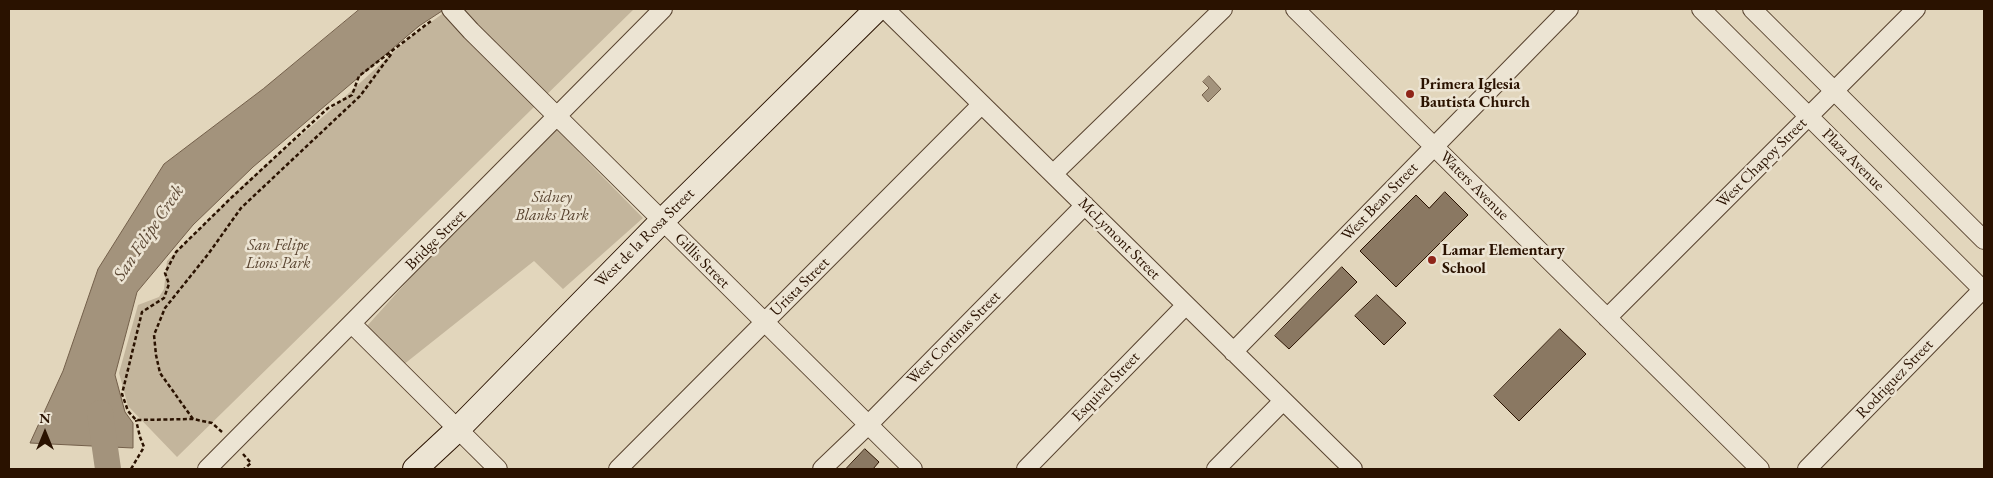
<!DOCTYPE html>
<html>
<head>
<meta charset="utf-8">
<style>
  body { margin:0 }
  #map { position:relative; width:1993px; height:478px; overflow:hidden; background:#e2d6bc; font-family:"EB Garamond",serif }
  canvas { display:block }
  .frame { position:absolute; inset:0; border:10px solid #2a1200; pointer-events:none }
  .north { position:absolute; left:20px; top:408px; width:50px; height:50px; -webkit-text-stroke:4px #ece4d3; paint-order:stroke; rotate:0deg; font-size:14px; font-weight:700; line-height:20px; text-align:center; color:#2a1200 }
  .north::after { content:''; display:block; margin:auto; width:18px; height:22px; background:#2a1200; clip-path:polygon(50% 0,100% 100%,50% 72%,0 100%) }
</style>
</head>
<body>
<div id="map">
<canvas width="1993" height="478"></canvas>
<div class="frame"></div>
<div class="north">N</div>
</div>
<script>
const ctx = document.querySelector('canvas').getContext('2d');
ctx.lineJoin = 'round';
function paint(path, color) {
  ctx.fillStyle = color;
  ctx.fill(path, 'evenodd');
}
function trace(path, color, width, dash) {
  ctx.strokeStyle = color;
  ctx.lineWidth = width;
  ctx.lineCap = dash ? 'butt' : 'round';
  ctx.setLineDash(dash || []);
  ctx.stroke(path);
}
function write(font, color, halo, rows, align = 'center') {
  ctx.font = font + ' "EB Garamond",serif';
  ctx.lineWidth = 5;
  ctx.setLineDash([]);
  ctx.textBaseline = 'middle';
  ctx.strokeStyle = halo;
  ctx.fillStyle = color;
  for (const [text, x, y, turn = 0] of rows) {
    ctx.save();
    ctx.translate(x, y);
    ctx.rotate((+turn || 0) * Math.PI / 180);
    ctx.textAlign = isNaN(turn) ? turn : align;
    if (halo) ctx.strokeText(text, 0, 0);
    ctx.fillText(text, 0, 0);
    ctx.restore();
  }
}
const green = new Path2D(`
  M449,9h185l-457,448 -49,-51 -9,-33 19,-68 21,-8 5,-8 3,-28 78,-78 81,-69 83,-76z
  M550,123l93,95 -80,71 -29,-28 -131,104 -36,-39z`);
const water = new Path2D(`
  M360,9h85l-26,17 -166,141 -60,58 -56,67 -22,83 10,37 8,11v25l-103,-5 33,-72 35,-102 66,-105 99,-75z
  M1209,76l12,13 -13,13 -6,-7 7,-7 -6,-6z`);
const river = new Path2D(`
  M100,413l8,56`);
const building = new Path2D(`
  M1445,192l23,23 -72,72 -36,-36 56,-56 13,13z
  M1342,267l15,15 -68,67 -14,-13z
  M1377,295l29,28 -22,22 -29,-29z
  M1560,329l26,25 -67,67 -25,-25z
  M865,449l14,13 -6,7h-27z`);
const path = new Path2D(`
  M193,419l-33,-46 -4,-18 -2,-20 11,-27 44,-55 32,-45 119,-112 32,-43
  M222,432l-10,-9 -19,-4 -57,1 -8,-9 -6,-17 20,-82 22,-14 5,-14 -4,-11 11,-21 55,-54 97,-90 24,-13 7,-19 72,-55
  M243,454l8,9 -7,6
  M131,469l13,-22 -4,-10 -4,-17`);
const street = new Path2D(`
  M451,9l20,22 442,438
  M885,9l468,460
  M1295,9l465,460
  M1701,9l283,282
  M1752,9l232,231
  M1053,174l170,-165
  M1607,318l309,-309
  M352,324l146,145
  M1233,352l336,-343
  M207,469l456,-460
  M618,469l364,-365
  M822,469l46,-44 217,-220
  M1026,469l160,-164
  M1216,469l67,-68
  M1807,469l177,-181`);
const secondary = new Path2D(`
  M415,469l43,-40 204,-208 215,-212`);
const markers = [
  [1410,94,5,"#8f2418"],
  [1432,260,5,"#8f2418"]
];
const poiNames = [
  ["Primera Iglesia",1420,85],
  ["Bautista Church",1420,103],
  ["Lamar Elementary",1442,251],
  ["School",1442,269]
];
const streetNames = [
  ["Plaza Avenue",1853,160,45],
  ["West Chapoy Street",1762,163,-45],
  ["Waters Avenue",1474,186,45],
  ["West Bean Street",1380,202,-46],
  ["West de la Rosa Street",645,238,-45],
  ["McLymont Street",1119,239,45],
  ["Bridge Street",436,240,-45],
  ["Gillis Street",702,261,45],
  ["Urista Street",800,287,-45],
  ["West Cortinas Street",954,338,-45],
  ["Rodriguez Street",1895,379,-46],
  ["Esquivel Street",1106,387,-46]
];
const parkNames = [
  ["Sidney",552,198],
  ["Blanks Park",552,216],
  ["San Felipe",278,246],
  ["Lions Park",278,264]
];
const waterNames = [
  ["San Felipe Creek",149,233,-56]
];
paint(green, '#c3b59c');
paint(water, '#a3937c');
trace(water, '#735f4a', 1);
trace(river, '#a3937c', 26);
paint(building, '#8a7862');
trace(building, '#2a1200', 1);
trace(street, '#58432f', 20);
trace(secondary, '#2a1200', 26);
trace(path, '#2a1200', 2.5, [4, 2.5]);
trace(street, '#ece4d3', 18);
trace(secondary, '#ece4d3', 24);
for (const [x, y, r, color] of markers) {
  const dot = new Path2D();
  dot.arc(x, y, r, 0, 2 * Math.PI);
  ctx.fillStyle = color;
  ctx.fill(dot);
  trace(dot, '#ece4d3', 2);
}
write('bold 16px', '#2a1200', '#ece4d3', poiNames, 'left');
write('16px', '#2a1200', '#ece4d3', streetNames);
write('italic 16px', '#58432f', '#ece4d3', parkNames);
write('italic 18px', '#5a4632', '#ece4d3', waterNames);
</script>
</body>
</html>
